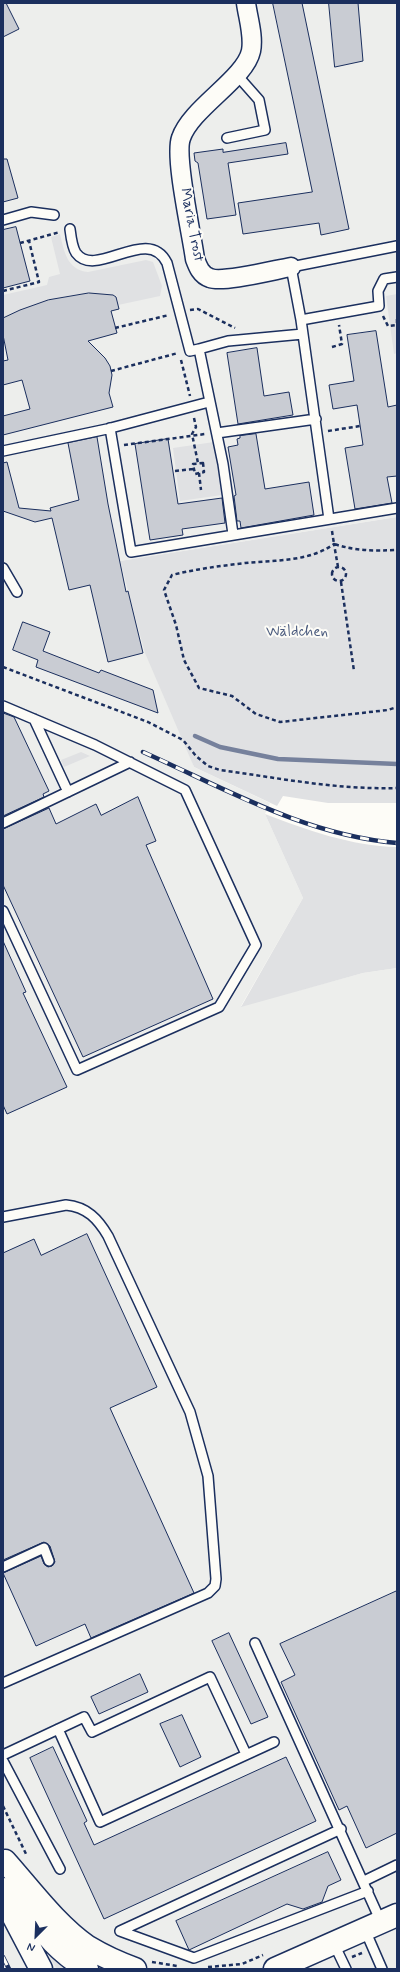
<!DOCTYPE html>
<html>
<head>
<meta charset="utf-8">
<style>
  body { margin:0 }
  #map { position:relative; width:400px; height:1972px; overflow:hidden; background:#fdfcf7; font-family:Mynerve,sans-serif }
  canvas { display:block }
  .frame { position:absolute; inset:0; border:4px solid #1b2f5e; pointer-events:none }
  .north { position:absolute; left:16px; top:1916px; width:40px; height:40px; -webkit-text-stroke:3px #fdfcf7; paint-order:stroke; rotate:204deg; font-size:11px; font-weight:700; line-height:16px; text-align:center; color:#1b2f5e }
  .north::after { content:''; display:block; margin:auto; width:14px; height:18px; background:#1b2f5e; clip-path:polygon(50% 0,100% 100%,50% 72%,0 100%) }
</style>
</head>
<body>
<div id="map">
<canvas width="400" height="1972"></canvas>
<div class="frame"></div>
<div class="north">N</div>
</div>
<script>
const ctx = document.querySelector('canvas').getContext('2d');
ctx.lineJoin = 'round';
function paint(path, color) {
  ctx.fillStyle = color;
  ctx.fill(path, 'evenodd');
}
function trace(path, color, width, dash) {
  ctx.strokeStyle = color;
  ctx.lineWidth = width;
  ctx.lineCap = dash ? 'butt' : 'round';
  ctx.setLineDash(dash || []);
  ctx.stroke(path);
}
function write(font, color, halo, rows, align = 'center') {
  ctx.font = font + ' Mynerve,sans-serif';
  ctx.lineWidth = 4;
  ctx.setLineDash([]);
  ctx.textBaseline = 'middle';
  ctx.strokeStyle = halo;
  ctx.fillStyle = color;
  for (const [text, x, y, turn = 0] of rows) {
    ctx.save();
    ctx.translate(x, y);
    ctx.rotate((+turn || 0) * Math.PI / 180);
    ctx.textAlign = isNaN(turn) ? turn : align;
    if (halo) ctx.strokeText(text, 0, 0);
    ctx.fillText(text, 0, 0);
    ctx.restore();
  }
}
const built = new Path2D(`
  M3,3h394v514l-277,44 74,206 76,36 -5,11 38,84 -62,108 122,-33 34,-5v1001h-394z`);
const green = new Path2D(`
  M60,234c4,17 7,36 28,38l58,-12 7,2 9,24 -2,10 -42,9c-1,-4 -1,-9 -5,-10 -4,-2 -9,-1 -13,-1 -33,-2 -67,10 -97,24v-23l44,-10 2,-8 11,-3 -9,-37z
  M397,294v59l-3,1 -8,-58z
  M214,442l8,53 -42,6 -7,-53z
  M397,517v286h-69l-45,-7 -6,10 -83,-39 -49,-114 -25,-92z
  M81,752l9,4 -26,11 -3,-7z
  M265,814c42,16 86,32 132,33v121l-34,5 -122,34 62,-109z
  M39,1941l35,28h-17z`);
const stream = new Path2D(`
  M195,736l25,11 58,12 119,5`);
const building = new Path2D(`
  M3,3h3l13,26 -16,8z
  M273,3h29l47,226 -28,6 -2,-12 -76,11 -5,-31 74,-11z
  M329,3h29l5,58 -28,6z
  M286,143l2,11 -60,9 8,52 -29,4 -9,-56 -3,-2 -1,-8 29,-4v3z
  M3,159h4l11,39 -15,4z
  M16,227l14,54 -27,7v-58z
  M89,293l24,2 3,2 3,12 -8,2 6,22 -29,8 17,17 5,8 2,9 -3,18 4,14 -110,28v-19l27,-7 -8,-29 -19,5v-24l5,-1 -5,-25v-17l17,-8 28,-10z
  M376,331l12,76 9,-2v71l-10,1 5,26 -37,6 -10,-61 18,-3 -6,-40 -24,4 -4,-24 25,-4 -7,-46z
  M257,348l7,48 25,-4 4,23 -55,9 -11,-71z
  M256,434l9,55 44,-7 5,33 -73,13 -1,-7h-3l-3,-25 2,-1 -8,-48 10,-2 -1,-6 3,-1v-2z
  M97,437l11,67 18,88 2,-1 15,62 -35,9 -18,-77 -21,5 -17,-72 -17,4 -32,-11v-48l4,-1 12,46 32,3 -1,-3 29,-8 -11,-57z
  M168,439l10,65 44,-6 3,25 -43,6 1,6 -33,5 -15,-96z
  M23,622l27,10 -7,19 56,22 2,-3 52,20 5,23 -122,-46 2,-7 -25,-10z
  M3,713l11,4 35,74 -6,3 1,3 -41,19z
  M138,797l18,44 -10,4 67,154 -130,58 -80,-172v-56l46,-21 7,16 40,-20 5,11z
  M3,941l23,51 -3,1 44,94 -60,27 -4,-9z
  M87,1234l70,153 -47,21 84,185 -103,45 -6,-14 -49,22 -33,-73 38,-17 3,8 4,3 4,-1 3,-4 -5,-16 -6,-4 -41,18v-307l31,-14 7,16z
  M397,1591v242l-31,15 -19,-42 -8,4 -58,-128 14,-7 -15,-31z
  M229,1633l39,84 -17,7 -39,-83z
  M140,1674l8,18 -49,22 -8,-17z
  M182,1715l19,42 -21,10 -20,-43z
  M53,1747l34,74 -3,2 10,22 192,-88 30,64 -212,98 -74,-161z
  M328,1852l13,28 -13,6 -6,16 -19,7 -16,-5 -98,46 -13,-29z`);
const path = new Path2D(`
  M20,243l40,-11
  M3,291l36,-9 -10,-41
  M190,310l8,-1 37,19
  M383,316l5,10 9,-1
  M397,319v6
  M115,328l54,-13
  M332,347l10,-3 -3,-19
  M181,360l9,36
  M111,371l67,-18
  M194,418l2,9 -4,7 6,29
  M328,431l32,-5
  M124,445l81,-11
  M203,463l1,9 -9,2 -2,-10z
  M175,471l19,-2
  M199,473l2,17
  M332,531l2,13c22,7 40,7 63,6
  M338,567l-4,-23c-25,18 -59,16 -89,19 -25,3 -49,6 -73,12l-8,15 12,35 8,35 15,28 33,8 24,18 24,8 108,-12 9,-3
  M332 574a7 7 0 1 1 14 0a7 7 0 1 1-14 0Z
  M341,582l13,89
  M3,667l145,55 35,18 13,16 12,10 12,4c59,8 118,20 177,18
  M3,1806l24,50
  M352,1957l10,-4
  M152,1962l25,4
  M208,1967l34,-3 21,-9`);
const service = new Path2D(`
  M227,138l38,-8 -6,-30 -23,-26
  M3,220l28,-8 23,3
  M70,229c1,8 2,18 6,24 20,27 72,-29 91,10l23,88 9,-2
  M301,320l78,-14 -1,-15 6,-12 13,-2
  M110,428l21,124 266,-44
  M217,433l99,-14
  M3,451l104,-22 102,-27
  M329,519l-28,-199 -10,-53 106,-21
  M233,534l-10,-70 -24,-115 29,-8 75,-7
  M3,568l14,24
  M3,706l92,39 90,45 71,155 -37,62 -142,63 -74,-159
  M34,719l34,73
  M3,823l127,-61
  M3,1217l63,-12c21,2 32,14 42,31l82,176 18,64 8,103 -1,7 -7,7 -205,90
  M3,1567l41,-19 5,13
  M255,1643l126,279
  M58,1729l42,93 174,-80
  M3,1755l81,-38 8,15 118,-55 36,77
  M3,1761l57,108
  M364,1881l33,-16
  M365,1930l17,39
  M120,1931l74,27 174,-67
  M120,1931l221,-102
  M334,1944l12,25`);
const minor = new Path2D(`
  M246,3c2,15 8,33 5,48 -6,28 -60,57 -70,87 -7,19 11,97 14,121 3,8 6,16 15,19 13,5 64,-8 81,-11`);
const secondary = new Path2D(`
  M5,1861c25,28 52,65 83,86 15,9 30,16 47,22
  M18,1888c17,36 35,60 69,81
  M3,1889l7,21 31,59
  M275,1969l122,-54`);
const rail = new Path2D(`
  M143,752c83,37 162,83 254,91
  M3,1957l6,12`);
const streetNames = [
  ["Maria Trost",191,225,79]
];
const parkNames = [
  ["Wäldchen",297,633]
];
paint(built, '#edeeec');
paint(green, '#e0e1e3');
trace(stream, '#76819c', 4.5);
paint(building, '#c9ccd3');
trace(building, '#1b2f5e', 1);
trace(service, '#1b2f5e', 12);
trace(minor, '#1b2f5e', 21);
trace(secondary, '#1b2f5e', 25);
trace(path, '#1b2f5e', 2.5, [4, 3]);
trace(service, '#fdfcf7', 9);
trace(minor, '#fdfcf7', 18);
trace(secondary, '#fdfcf7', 22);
trace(rail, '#1b2f5e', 4.5);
trace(rail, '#fdfcf7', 3, [9]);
write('15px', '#1b2f5e', '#fdfcf7', streetNames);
write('15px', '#4c5c7f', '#fdfcf7', parkNames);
</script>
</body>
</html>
